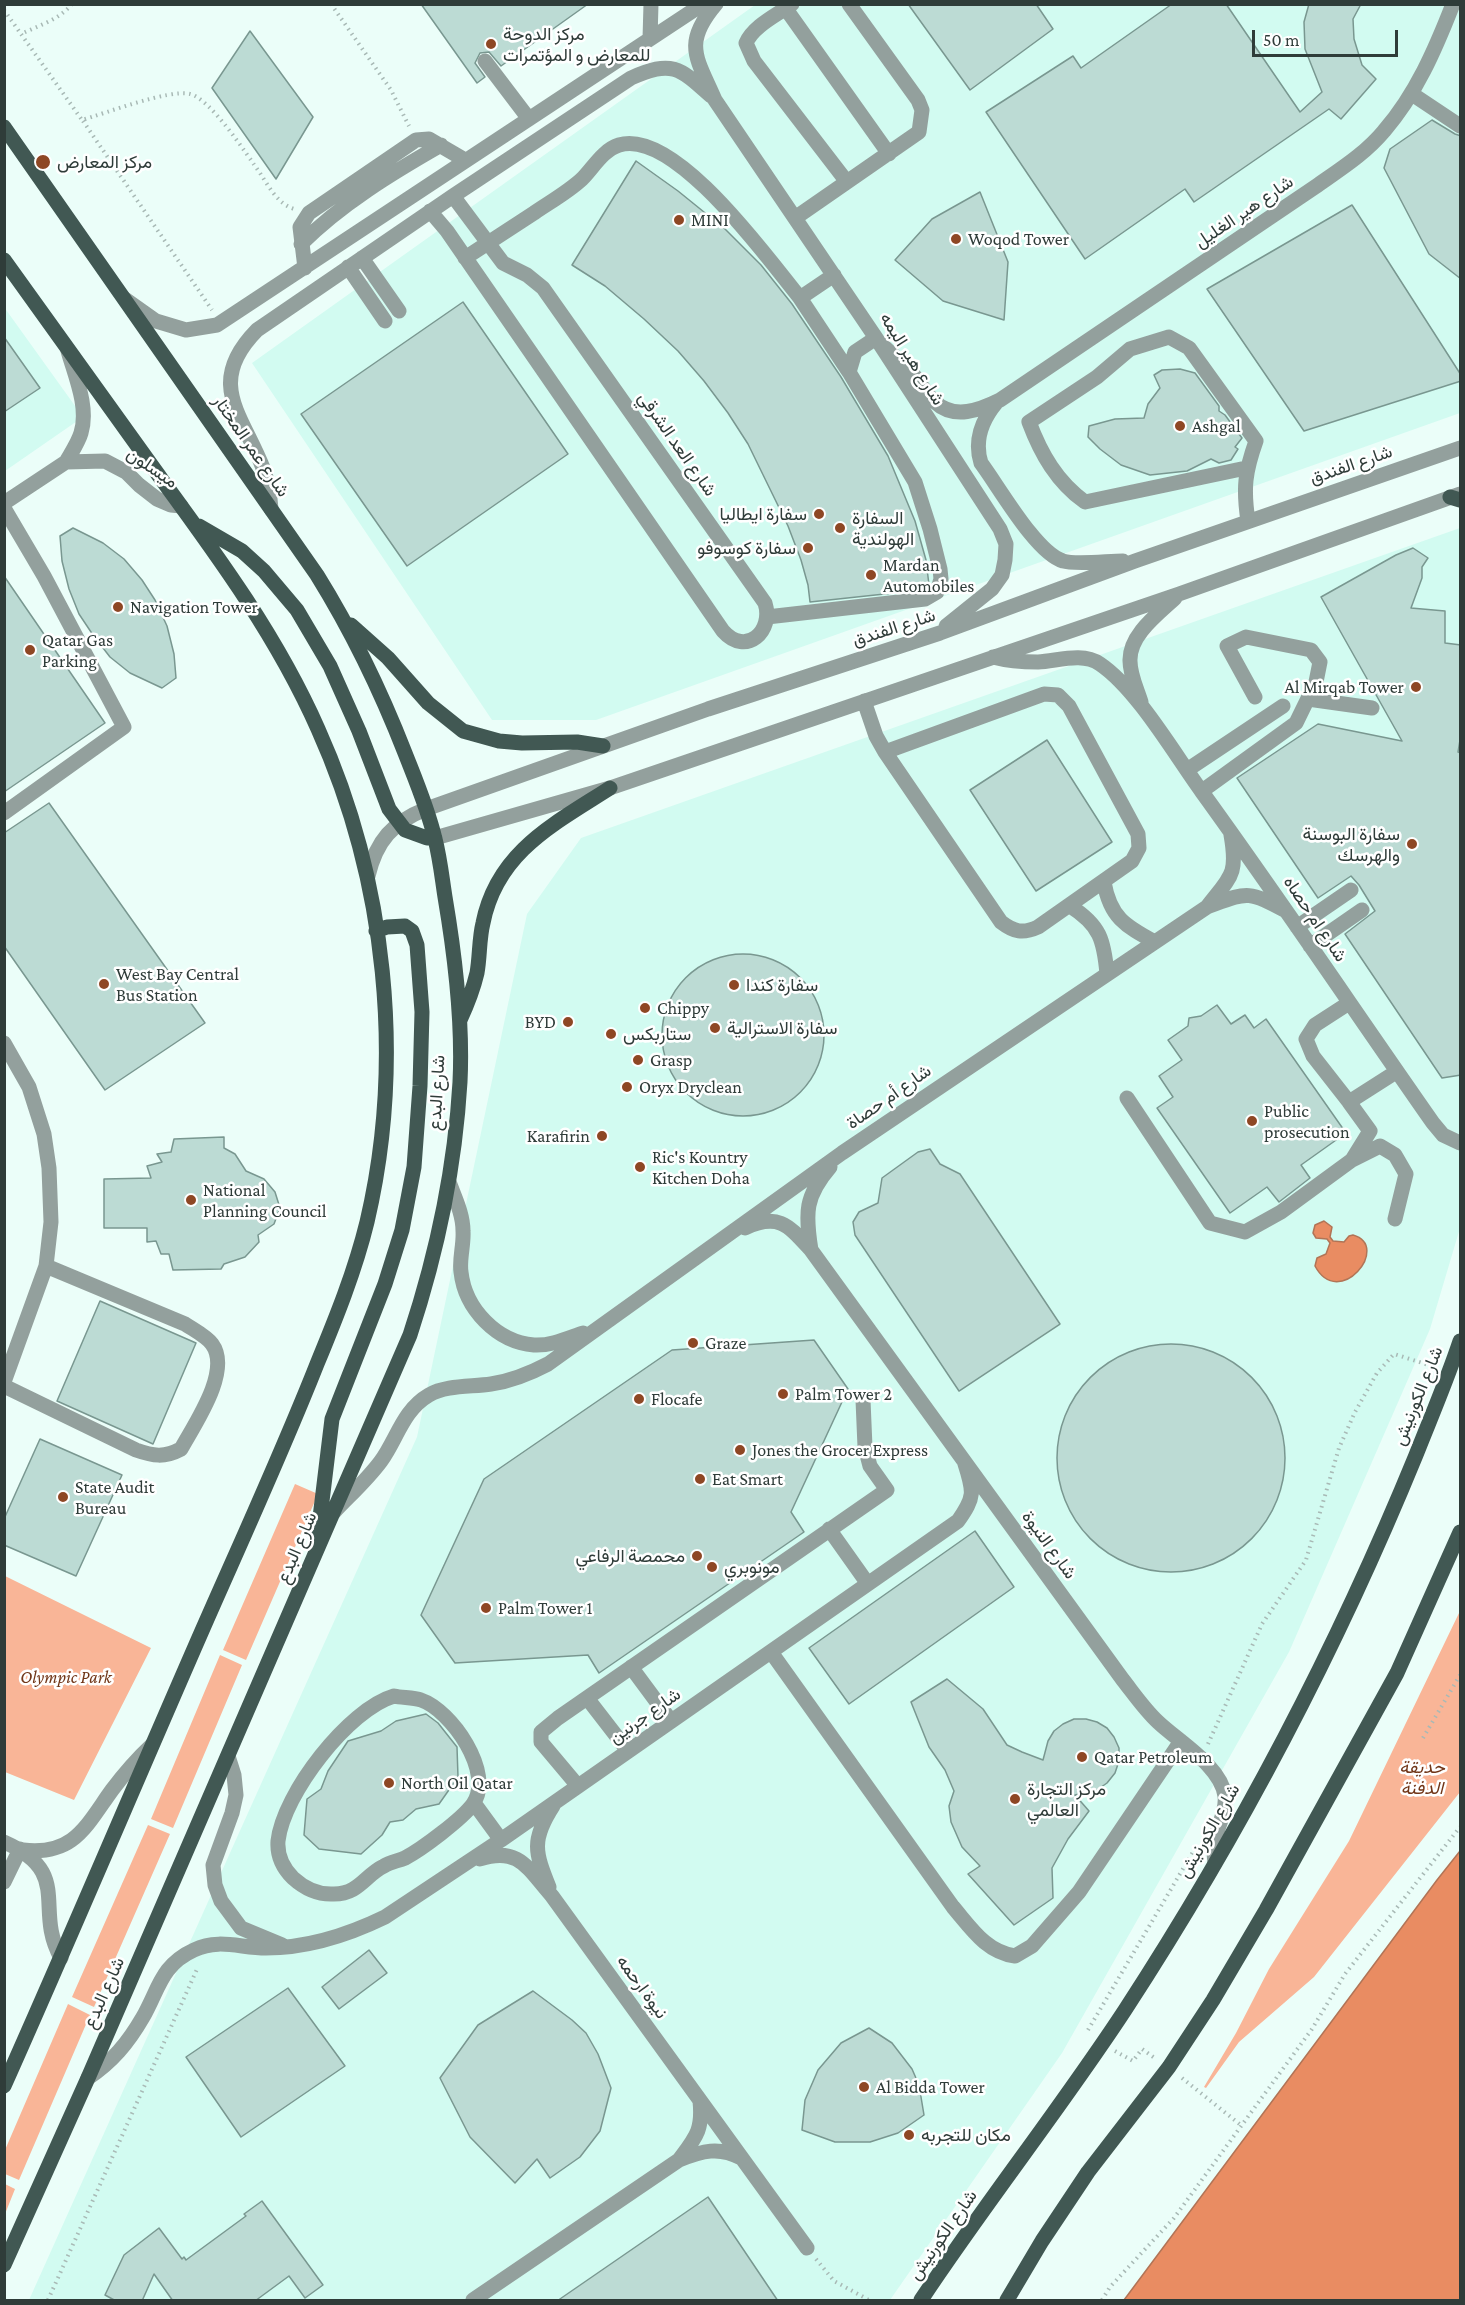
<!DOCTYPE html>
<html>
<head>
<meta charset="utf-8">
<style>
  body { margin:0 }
  #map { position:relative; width:1465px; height:2305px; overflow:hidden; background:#ebfef9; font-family:"Crimson Pro",serif }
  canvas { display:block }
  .frame { position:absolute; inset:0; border:6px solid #2f3c39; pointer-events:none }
  .scale { position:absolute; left:1252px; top:30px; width:146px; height:27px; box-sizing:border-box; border:3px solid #2f3c39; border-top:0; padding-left:8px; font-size:18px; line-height:21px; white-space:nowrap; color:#2f3c39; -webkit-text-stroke:4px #fff; paint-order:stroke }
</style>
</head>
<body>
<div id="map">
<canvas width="1465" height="2305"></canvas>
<div class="frame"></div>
<div class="scale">50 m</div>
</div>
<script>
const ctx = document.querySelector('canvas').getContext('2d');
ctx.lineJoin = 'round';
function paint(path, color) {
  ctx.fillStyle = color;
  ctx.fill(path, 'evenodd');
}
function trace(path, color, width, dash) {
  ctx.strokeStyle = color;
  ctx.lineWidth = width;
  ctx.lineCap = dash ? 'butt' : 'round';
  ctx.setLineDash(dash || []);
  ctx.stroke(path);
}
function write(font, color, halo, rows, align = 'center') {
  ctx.font = font + ' "Crimson Pro",Vazirmatn,serif';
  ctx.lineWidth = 5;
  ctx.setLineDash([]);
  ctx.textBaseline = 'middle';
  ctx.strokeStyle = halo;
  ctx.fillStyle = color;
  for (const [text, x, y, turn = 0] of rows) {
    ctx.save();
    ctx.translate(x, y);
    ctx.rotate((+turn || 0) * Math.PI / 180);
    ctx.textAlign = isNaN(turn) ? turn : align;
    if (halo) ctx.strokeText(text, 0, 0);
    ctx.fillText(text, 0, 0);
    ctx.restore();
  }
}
const built = new Path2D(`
  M755,5h705v408l-864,307h-104l-240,-357z
  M4,307l79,110 -78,54h-1z
  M1460,528v700l-30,101 -141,323 -227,401 -172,247h-861l388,-863 110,-523 54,-76z`);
const green = new Path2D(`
  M295,1484l23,10 -72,166 -23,-10z
  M5,1576l146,72 -77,152 -69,-28z
  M1460,1611v181l-146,185 -75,65 -33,46 -2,-1 32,-54 33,-64 80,-128z
  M220,1655l22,10 -69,163 -22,-9z
  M148,1825l22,9 -76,173 -22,-10z
  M68,2004l22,11 -71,165 -14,-6v-24z
  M5,2184l10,5 -10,25z`);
const water = new Path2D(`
  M1324,1221l8,6 -2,10 3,4 11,1 5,-6 4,-1c39,11 -14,76 -38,31l2,-8 9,-4 4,-11 -3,-4 -11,-1 -3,-5 2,-8z
  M1460,1851v449h-336l313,-420z`);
const building = new Path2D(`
  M421,4h167l-87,62 -12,-14 -9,1 -5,10 10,14 -8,6z
  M908,4h128l17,25 -83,61z
  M1172,4h54l74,108 22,-20 -17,-43 -1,-27 5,-18h52l-8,15 1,20 8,26 14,14 -35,40 -12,-10 -135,93 -9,-13 -100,70 -99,-147 87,-56 8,12z
  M250,31l63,86 -37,62 -64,-91z
  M1432,120l23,14 6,2v143l-32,-25 -45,-86 6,-19z
  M636,161l42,30 47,38 36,36 31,39 49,73 47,79 27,65 11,39 3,25 -7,5 -112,12 -2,-17 -7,-25 -13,-34 -40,-82 -20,-31 -24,-32 -26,-30 -34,-32 -39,-33 -33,-21z
  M980,192l28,70 -4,58 -61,-19 -48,-41 37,-41z
  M1352,205l109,170v6l-157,50 -97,-142z
  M463,302l105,152 -161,112 -106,-152z
  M4,337l36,51 -36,24z
  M1180,369l15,4 24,33v5l6,4 17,23 -7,9 3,2 -7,11 -12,3 -8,-4 -24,12 -37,4 -29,-10 -21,-16 -12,-12 1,-11 26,-7 29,-1 4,-14 12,-16 -6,-13 8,-5z
  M73,528l30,15 21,16 18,21 13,20 12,26 7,28 2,24 -14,10 -32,-15 -20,-16 -17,-22 -14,-21 -10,-25 -7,-28 -2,-25z
  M1413,548l15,10 -6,9v11l-11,30 34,3v32l16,2v89l-3,18 3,1v322l-19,3 -97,-144 30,-23 -16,-26 -8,-9 -33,22 -81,-120 81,-54 84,17 -81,-144 75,-42z
  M4,576l101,147 -101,69z
  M1047,740l65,102 -76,49 -66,-101z
  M49,803l156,220 -100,67 -101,-144v-113z
  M662 1035a81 81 0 1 1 162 0a81 81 0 1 1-162 0Z
  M1217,1005l14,19 14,-9 9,13 12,-9 80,114 -45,32 9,13 -31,24 -12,-15 -37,26 -73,-105 16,-11 -14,-21 23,-16 -14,-20 20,-14 1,-8 12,-2z
  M224,1137v11l11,6 11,17 18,8 11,13 5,16 -6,16 -16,11 1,7 -14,15 -21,7 -3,5 -48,1 -4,-16h-8l-5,-13 -9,1v-14h-43v-49l47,-1 -4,-12 15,-4 -5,-8 14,-2 3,-13z
  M930,1149l10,15 20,10 100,150 -101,67 -104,-156 -2,-13 6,-10 19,-9 4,-25 36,-26z
  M100,1301l96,42 -43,101 -96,-43z
  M814,1340l34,49 -57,123 13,20 -205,141 -11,-18 -133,8 -34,-48 63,-136 188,-129z
  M1057 1458a114 114 0 1 1 228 0a114 114 0 1 1-228 0Z
  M40,1439l82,36 -46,101 -72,-31v-26z
  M975,1531l39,56 -165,117 -40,-56z
  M947,1679l36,30 24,36 15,7 21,8 5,-19 6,-10 9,-7 11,-5h12l11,3 10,6 7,9 5,11v13l-4,12 -8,10 -10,7 -22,5 14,16 -21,28 -16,29 1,30 -39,27 -46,-51 12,-8 -18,-19 -11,-25 -2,-16 5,-15 -9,-21 -16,-23 -18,-45z
  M426,1714l12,9 19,24 1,30 -19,27 -23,5 -13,11 -13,2 -8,13 -21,19 -42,-5 -15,-14 3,-36 14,-10 7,-18 20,-30 33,-10 15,-10z
  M369,1950l18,23 -48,36 -17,-22z
  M288,1988l57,78 -104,71 -55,-80z
  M533,1991l39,29 14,13 12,21 13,34 -11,43 -20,26 -30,21 -13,-19 -22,24 -45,-46 -30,-59 38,-53z
  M869,2028l23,15 20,26 7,16 5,30 -26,18 -28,9h-35l-33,-12 3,-30 13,-30 23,-27z
  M708,2197l70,104h-221z
  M262,2201l61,84 -18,13 -16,-22 -34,25h-82l-19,-27 -12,27h-26l-11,-6 19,-40 35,-27 23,31 2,-2 2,3 60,-44 -2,-2z`);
const path = new Path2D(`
  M72,4c-12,15 -34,22 -51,30l61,86c24,-7 87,-31 108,-26 21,5 57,61 70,79 9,14 18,31 34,36
  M331,4l60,86 18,36
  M4,10l17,24
  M83,121l129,189
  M1423,1738l37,-63
  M1208,1744l54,-120 44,-64 33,-112 16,-36 22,-39 17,-19 41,13
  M1088,2030l109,-185
  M1115,2051l18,10 9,-12 14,10
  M1182,2078l60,48
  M816,2259l18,22 35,19
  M48,2300l150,-333
  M1102,2300l8,-13 64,-69 138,-189 33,-55 115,-147`);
const minor = new Path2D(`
  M716,4c-34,40 -19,54 -1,96l161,238 124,191 6,15 -1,16 -3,15 -10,14 -46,37
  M792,4c-15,11 -39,22 -46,39l8,18 93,121
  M786,9l103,145
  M650,39l1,-35
  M485,61l44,58
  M1412,94l48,32
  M430,211l17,20 276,400c23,26 51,0 42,-28l-222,-315 -16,-13 -24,-12 -50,-67
  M795,218l124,-86 3,-22 -4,-10 -69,-96
  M301,244c40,-40 91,-71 140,-99
  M362,258l37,53
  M465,258c23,-15 46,-30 69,-45 16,-11 34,-21 48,-34 11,-11 21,-29 37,-34 56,-17 149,114 181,153l34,-23
  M348,267l37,54
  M305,268l-5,-41 9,-14 107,-73 13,-1 36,21
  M125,299l31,22 30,9 31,-5 486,-321
  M878,341c11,11 24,21 34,32 8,9 14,21 23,29 19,18 45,8 65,-2l315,-213c24,-17 50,-33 69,-56 32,-37 51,-81 69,-127
  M849,372l6,-20 21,-14
  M996,403c-14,17 -22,38 -15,60 18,24 55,90 82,98 12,4 45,0 60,0
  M66,462c5,-9 12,-19 15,-29 8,-26 -6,-57 -13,-82
  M1246,468l-161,34c-28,-20 -44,-48 -56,-80l68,-45 33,-28 39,-12 20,11 67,93c-11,31 -13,47 -8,80
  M4,503l62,-41 39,-1 21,11 13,13 18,14 14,6 10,1
  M4,508l40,68 80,151 -120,86
  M271,509c-1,-14 -3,-28 -8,-41 -21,-54 -58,-85 -6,-138l196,-134 178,-118c41,-18 48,-11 80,18
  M767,617l158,-18 12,-7 4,-13 -1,-10 -10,-40 -15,-47 -66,-110 -49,-74
  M993,657c15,4 30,5 45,5 20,-1 44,-10 62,2 37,25 75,91 102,128 79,109 154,221 231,331l10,12 17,8
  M1308,699l64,9
  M864,701l12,35 9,16 116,170c13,10 22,12 37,5l94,-66 7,-13 -1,-14 -69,-128 -11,-11 -14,-1 -159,58
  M1141,702c-4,-13 -11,-27 -11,-41 -1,-26 28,-47 45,-63
  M1187,770l96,-64
  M1202,791l94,-68 20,-41 4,-20 -9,-12 -65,-13 -19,9 28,51
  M435,838l175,-50 569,-194 281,-100
  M368,876c8,-35 25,-54 58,-67l282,-100 232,-76 195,-72 325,-113
  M1104,882c6,35 21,44 51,60
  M1070,906c30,19 34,34 37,68
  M1207,907c24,-31 31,-32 24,-72
  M1297,927l54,-37
  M1310,946l52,-36
  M1349,1003l-34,22 -9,14 7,17 36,46 47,-30
  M4,1043l25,44 15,47 5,34 2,54 -5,44 -42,116
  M1127,1098l83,125 35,9 36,-20 71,-52 18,-29 -21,-29
  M1352,1160l28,-14 15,9 11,19 -11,45
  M449,1182c6,16 14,32 14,49 1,14 -4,28 -2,41 4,37 36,70 73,73 17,1 34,-7 49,-12
  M745,1228c34,-16 44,-2 66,22l312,430c11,14 22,30 35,42 21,20 63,44 67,74 2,13 -6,27 -9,40 -3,9 -2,18 -1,27
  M811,1250c-6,-37 -6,-54 19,-83
  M4,1386l132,64c17,6 28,8 45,-1 13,-24 51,-78 31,-105 -6,-8 -18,-14 -27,-20l-139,-58
  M334,1512c16,-17 33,-32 47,-51 16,-22 22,-51 48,-66 17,-10 42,-8 62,-11 21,-3 38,-10 57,-20l294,-211 365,-246c41,-15 40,-17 79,4
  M829,1529l39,55
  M771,1652l182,255c18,21 33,45 62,49l17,-10 47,-54 102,-151
  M631,1667l40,54
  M394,1696c8,2 19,1 27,4 30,10 74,73 52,104 -11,15 -51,45 -68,54 -7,3 -15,4 -21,8 -19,9 -25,28 -50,28 -16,1 -30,-6 -41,-16 -10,-10 -16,-23 -15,-37 5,-47 71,-132 116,-145z
  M587,1698l41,53
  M228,1756l6,19 2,20 -4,18 -19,52 2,20 6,16 20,27 41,17
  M578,1786l-37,-44v-10l17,-14 329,-228 -17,-24 -5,-19 -2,-47
  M474,1803l27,37
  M4,1842c70,31 29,66 57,116
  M23,1850c51,6 63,-24 89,-60 12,-16 25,-31 40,-45
  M480,1859c39,-13 48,10 72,37l255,352
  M4,1882l16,-33
  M549,1887c-14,-35 -18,-47 4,-81
  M88,2078c24,-16 40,-35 55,-61 16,-28 18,-52 51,-67 25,-12 46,-2 72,-2 41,0 82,-13 119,-31l116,-77 457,-319c17,-24 16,-29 7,-57
  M679,2160c17,-23 24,-30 21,-59
  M473,2300l206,-140c23,-9 40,-14 62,-2`);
const major = new Path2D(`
  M4,127l313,448c36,58 63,114 88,178 11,28 23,56 30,86 5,19 7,39 10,58 10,59 18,125 15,185 -5,86 -23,171 -50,253l-322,743 -84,187
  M4,260c51,72 102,143 153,213 60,82 120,163 161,256 68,151 87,331 49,493 -12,49 -31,96 -50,142 -36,91 -77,180 -116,269 -66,151 -130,303 -197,453
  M1450,497l10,3
  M199,526l43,25 22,20 33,39 33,56 29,65 30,78 16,21 22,8h8
  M351,625l37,33 40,45 35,28 36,10 23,2 55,-1 26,4
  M460,1020c7,-15 13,-30 17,-47 3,-17 2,-34 6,-50 14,-71 71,-99 127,-135
  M318,1534l14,-115 53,-135 17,-54 12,-63 6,-81 2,-74 -5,-67 -5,-14 -7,-5 -18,1 -11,4
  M921,2300c65,-98 139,-191 204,-290 114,-175 212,-362 291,-555 15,-38 31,-75 44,-114
  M1007,2300l35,-59 46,-69 81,-105 44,-67 53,-90 131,-237 63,-141`);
const markers = [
  [491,44,6,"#8e4724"],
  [43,162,8,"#8e4724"],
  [679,220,6,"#8e4724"],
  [956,239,6,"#8e4724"],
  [1180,426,6,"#8e4724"],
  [819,514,6,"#8e4724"],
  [840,528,6,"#8e4724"],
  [808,548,6,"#8e4724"],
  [871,575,6,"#8e4724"],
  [118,607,6,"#8e4724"],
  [30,650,6,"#8e4724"],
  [1416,687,6,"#8e4724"],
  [1412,844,6,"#8e4724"],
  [104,984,6,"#8e4724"],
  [734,985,6,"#8e4724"],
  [645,1008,6,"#8e4724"],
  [568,1022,6,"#8e4724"],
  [715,1028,6,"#8e4724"],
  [611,1034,6,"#8e4724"],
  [638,1060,6,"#8e4724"],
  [627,1087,6,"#8e4724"],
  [1252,1121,6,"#8e4724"],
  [602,1136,6,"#8e4724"],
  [640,1167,6,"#8e4724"],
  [191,1200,6,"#8e4724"],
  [693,1343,6,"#8e4724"],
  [783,1394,6,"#8e4724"],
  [639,1399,6,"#8e4724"],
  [740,1450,6,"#8e4724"],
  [700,1479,6,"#8e4724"],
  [63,1497,6,"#8e4724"],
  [697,1556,6,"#8e4724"],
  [712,1567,6,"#8e4724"],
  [486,1608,6,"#8e4724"],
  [1082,1757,6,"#8e4724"],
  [389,1783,6,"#8e4724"],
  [1015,1799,6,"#8e4724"],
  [864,2087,6,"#8e4724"],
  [909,2135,6,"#8e4724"]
];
const poiNames = [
  ["مركز الدوحة",503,34],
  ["للمعارض و المؤتمرات",503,55],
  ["مركز المعارض",57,162],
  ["MINI",691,220],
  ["Woqod Tower",968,239],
  ["Ashgal",1192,426],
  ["سفارة ايطاليا",807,514,"right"],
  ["السفارة",852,518],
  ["الهولندية",852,539],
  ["سفارة كوسوفو",796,548,"right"],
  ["Mardan",883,565],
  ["Automobiles",883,586],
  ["Navigation Tower",130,607],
  ["Qatar Gas",42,640],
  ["Parking",42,661],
  ["Al Mirqab Tower",1404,687,"right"],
  ["سفارة البوسنة",1400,834,"right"],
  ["والهرسك",1400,855,"right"],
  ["West Bay Central",116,974],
  ["Bus Station",116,995],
  ["سفارة كندا",746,985],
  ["Chippy",657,1008],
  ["BYD",556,1022,"right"],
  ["سفارة الاسترالية",727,1028],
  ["ستاربكس",623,1034],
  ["Grasp",650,1060],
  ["Oryx Dryclean",639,1087],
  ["Public",1264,1111],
  ["prosecution",1264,1132],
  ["Karafirin",590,1136,"right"],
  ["Ric's Kountry",652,1157],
  ["Kitchen Doha",652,1178],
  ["National",203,1190],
  ["Planning Council",203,1211],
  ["Graze",705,1343],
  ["Palm Tower 2",795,1394],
  ["Flocafe",651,1399],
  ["Jones the Grocer Express",752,1450],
  ["Eat Smart",712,1479],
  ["State Audit",75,1487],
  ["Bureau",75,1508],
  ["محمصة الرفاعي",685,1556,"right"],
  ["مونوبري",724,1567],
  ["Palm Tower 1",498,1608],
  ["Qatar Petroleum",1094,1757],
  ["North Oil Qatar",401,1783],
  ["مركز التجارة",1027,1789],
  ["العالمي",1027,1810],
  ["Al Bidda Tower",876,2087],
  ["مكان للتجربه",921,2135]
];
const streetNames = [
  ["شارع هير الغليل",1244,212,-34],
  ["شارع هير اليمه",912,359,58],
  ["شارع العد الشرقي",677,444,55],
  ["شارع عمر المختار",251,446,55],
  ["شارع الفندق",1351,465,-19],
  ["ميسلون",152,468,34],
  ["شارع الفندق",894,628,-18],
  ["شارع ام حصاه",1315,919,56],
  ["شارع البدع",437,1093,-87],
  ["شارع أم حصاة",889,1097,-35],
  ["شارع الكورنيش",1418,1396,-68],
  ["شارع النيوة",1049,1545,54],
  ["شارع البدع",297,1548,-67],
  ["شارع جرنين",645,1716,-35],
  ["شارع الكورنيش",1209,1831,-60],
  ["نيوة ارحمه",642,1987,54],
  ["شارع البدع",104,1993,-66],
  ["شارع الكورنيش",943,2235,-55]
];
const parkNames = [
  ["Olympic Park",66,1677],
  ["حديقة",1422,1767],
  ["الدفنة",1422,1788]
];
paint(built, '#d2fbf1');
paint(green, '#f9b597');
paint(water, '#e98c62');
trace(water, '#b17456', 1.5);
paint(building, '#bcdbd4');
trace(building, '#799790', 1.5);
trace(path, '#a8b9b5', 4, [1.5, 4.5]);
trace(minor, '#93a09d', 15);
trace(major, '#415853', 15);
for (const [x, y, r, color] of markers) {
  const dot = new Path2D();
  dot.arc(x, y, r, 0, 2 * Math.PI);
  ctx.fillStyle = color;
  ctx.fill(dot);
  trace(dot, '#fff', 2);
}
write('18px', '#2f3c39', '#fff', poiNames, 'left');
write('18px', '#2f3c39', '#fff', streetNames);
write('italic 18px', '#713618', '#fff', parkNames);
</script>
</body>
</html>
